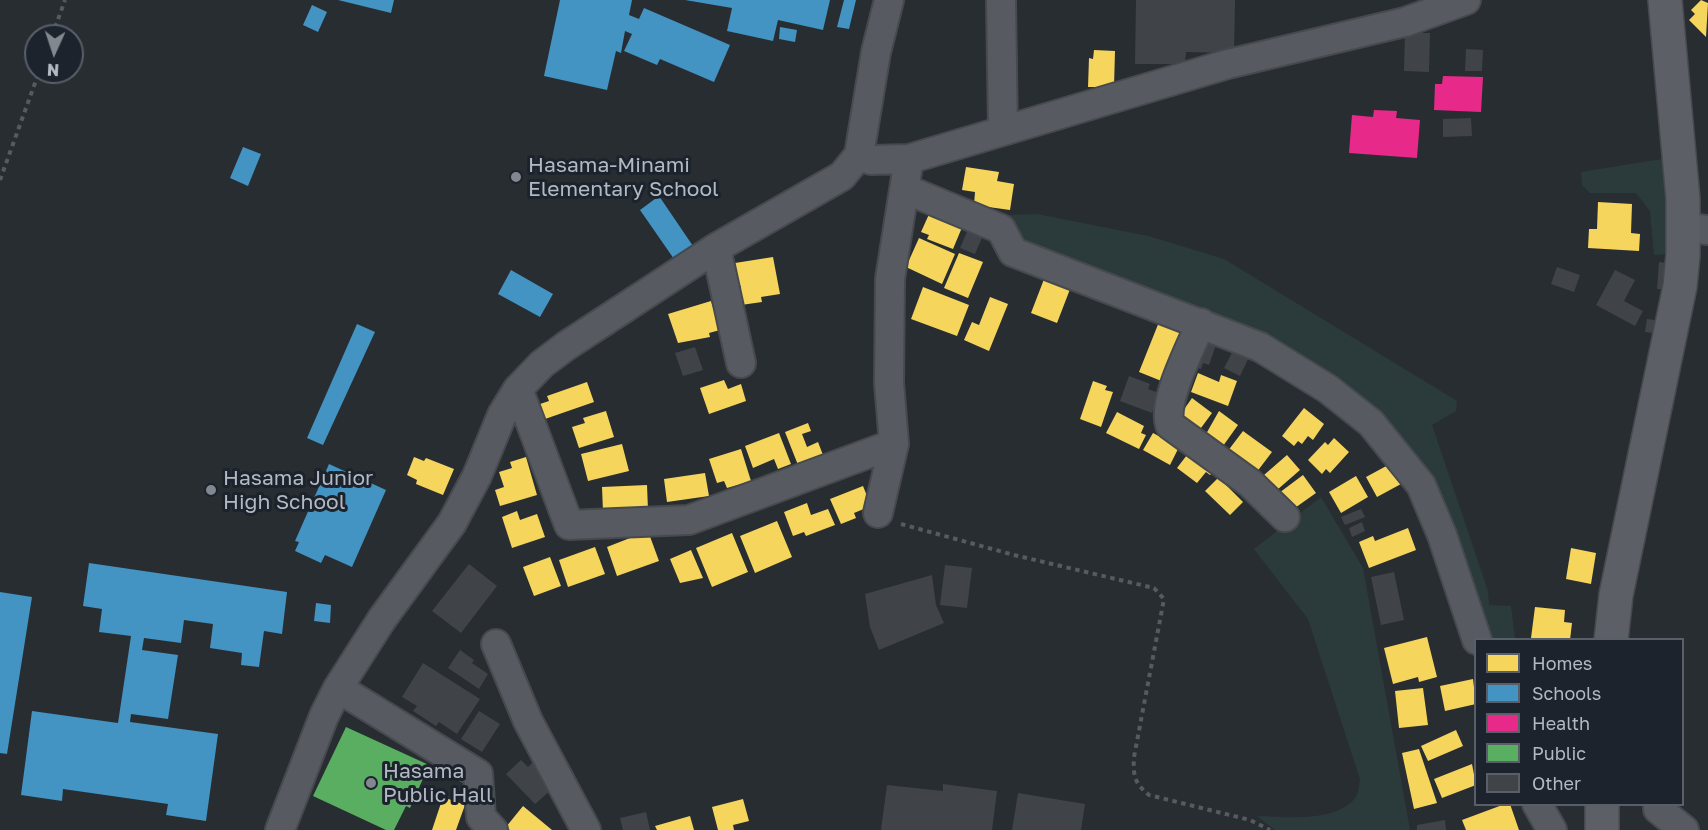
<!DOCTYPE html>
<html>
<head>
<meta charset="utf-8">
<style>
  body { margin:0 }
  #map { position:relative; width:1708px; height:830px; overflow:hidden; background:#282d32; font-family:"Golos Text",sans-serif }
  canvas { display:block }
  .legend { position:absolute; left:1474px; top:638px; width:210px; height:168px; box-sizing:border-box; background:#1c232c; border:2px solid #585f68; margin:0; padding:8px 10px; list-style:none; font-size:18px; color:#b2b9c3 }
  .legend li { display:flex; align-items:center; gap:12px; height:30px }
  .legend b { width:30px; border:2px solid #585f68 }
  .north { position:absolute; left:24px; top:24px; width:60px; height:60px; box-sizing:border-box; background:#1c232c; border:2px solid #585f68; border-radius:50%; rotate:183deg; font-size:16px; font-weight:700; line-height:24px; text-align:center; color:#b2b9c3 }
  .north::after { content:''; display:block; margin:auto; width:21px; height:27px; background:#828890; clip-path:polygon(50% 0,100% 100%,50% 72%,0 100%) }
</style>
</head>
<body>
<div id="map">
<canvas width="1708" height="830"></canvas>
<ul class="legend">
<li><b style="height:16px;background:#f6d55c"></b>Homes</li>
<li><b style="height:16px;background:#4393c3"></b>Schools</li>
<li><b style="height:16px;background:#e7298a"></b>Health</li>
<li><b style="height:16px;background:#5aae61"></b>Public</li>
<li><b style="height:16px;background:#404449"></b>Other</li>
</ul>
<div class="north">N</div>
</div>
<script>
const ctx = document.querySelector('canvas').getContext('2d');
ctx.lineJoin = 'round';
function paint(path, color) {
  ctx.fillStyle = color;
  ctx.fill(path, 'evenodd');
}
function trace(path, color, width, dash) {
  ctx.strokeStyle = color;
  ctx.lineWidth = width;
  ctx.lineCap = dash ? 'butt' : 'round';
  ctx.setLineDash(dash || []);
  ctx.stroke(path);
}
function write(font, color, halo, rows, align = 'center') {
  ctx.font = font + ' "Golos Text",sans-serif';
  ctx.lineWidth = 6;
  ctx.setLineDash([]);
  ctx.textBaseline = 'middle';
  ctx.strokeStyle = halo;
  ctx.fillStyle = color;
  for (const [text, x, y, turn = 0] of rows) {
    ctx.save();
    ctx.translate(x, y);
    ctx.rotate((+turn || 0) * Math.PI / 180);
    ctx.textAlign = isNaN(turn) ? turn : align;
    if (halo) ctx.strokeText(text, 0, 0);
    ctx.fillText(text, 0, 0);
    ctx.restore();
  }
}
const green = new Path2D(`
  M1662,159l7,52 -2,43 -13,1 -4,-44 -14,-18h-46l-8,-8 -1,-13z
  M1037,214l111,22 76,23 233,142 -1,10 -24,14 56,166 1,14 22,1 4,33h-30l-110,-224 -356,-170 -14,-30z
  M1321,497l42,71 47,262h-135l-18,-14c28,1 80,7 99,-19 3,-5 3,-13 4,-18l-52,-160 -54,-70z`);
const homes = new Path2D(`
  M1701,0l7,3 -2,34 -17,-17 6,-6 -4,-4z
  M1094,50l21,1 -1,36h-26l1,-29 4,1z
  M966,167l33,5 -2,9 17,3 -4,26 -36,-5 1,-13 -13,-2z
  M1598,202l34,2 -1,29 9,1 -1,17 -51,-3 1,-19h8z
  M930,212l33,13 -10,24 -26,-10 2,-4 -8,-3z
  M919,238l36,16 -13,30 -36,-17z
  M959,253l24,9 -15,36 -24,-10z
  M773,257l7,37 -19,3 1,5 -21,3v-19l-7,1 -3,-19h5l-1,-5z
  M1046,274l26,10 -15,39 -26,-10z
  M923,287l46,18 -12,31 -46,-17z
  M990,297l18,7 -19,47 -25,-11 8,-18 7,3z
  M711,301l9,29 -11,3 1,4 -32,6 -10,-29z
  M1159,322l24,10 -19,50 -25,-10z
  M1198,373l21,9 2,-7 16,6 -9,25 -37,-14z
  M724,380l4,9 13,-5 5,17 -37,13 -9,-26z
  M1093,381l14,5 -2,4 8,2 -12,35 -21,-8z
  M587,382l7,20 -49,17 -5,-15 9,-3 -2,-5z
  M1192,398l20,15 -14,19 -20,-14z
  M1304,408l20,16 -11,16 -5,-4 -6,8 -4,-3 -4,5 -12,-10z
  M606,411l8,26 -35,11 -7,-21 13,-4 -2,-5z
  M1219,411l19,14 -15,21 -17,-12z
  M1117,412l27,14 -3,7 5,2 -7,14 -33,-16z
  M808,423l3,8 -9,3 5,13 11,-5 5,13 -25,10 -13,-33z
  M1243,431l29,21 -16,21 -29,-21z
  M779,433l12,31 -13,5 -4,-10 -21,9 -8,-22z
  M1153,433l26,14 -9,18 -27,-15z
  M1334,438l15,14 -19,21 -4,-4 -4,5 -14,-14 17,-18 3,3z
  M622,444l7,27 -41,10 -7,-27z
  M741,449l10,32 -24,7 -3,-7 -7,2 -8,-24z
  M1190,451l25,19 -5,5 -4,-3 -9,11 -20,-15z
  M1287,455l13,15 -23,20 -13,-15z
  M414,457l10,4 2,-3 28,11 -11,26 -27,-11 1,-4 -10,-5z
  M526,457l11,38 -37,11 -5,-16 9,-3 -5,-15 13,-4 -2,-6z
  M1390,464l11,20 -24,13 -11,-20z
  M705,473l4,23 -42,6 -3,-23z
  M1223,473l7,8 -4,4 17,17 -13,13 -25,-24z
  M1303,475l13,18 -24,17 -13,-17z
  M1356,476l12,21 -27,16 -12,-21z
  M647,485l1,25 -45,2 -1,-25z
  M863,486l8,20 -17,7 2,5 -15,6 -11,-25z
  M807,503l4,12 17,-6 7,16 -29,11 -2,-4 -11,4 -9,-24z
  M517,511l3,9 17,-6 8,23 -33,11 -10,-31z
  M777,521l15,36 -37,16 -15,-37z
  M1408,528l8,22 -47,18 -10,-26 14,-6 2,5z
  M648,531l11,30 -42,15 -10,-29z
  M732,533l16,39 -36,15 -16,-39z
  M595,547l10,27 -37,13 -9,-27z
  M1571,548l25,5 -5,31 -25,-5z
  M691,550l12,28 -23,5 -10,-24z
  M550,557l11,29 -27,10 -11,-29z
  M1535,607l30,3 -1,12 8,1 -2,17 -39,-2z
  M1427,637l10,40 -18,5 -1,-5 -25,7 -9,-36z
  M1473,679l3,25 -31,7 -5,-25z
  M1423,688l5,37 -29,3 -4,-37z
  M1456,730l7,16 -35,15 -7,-15z
  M1419,749l18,54 -23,6 -12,-56z
  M1472,764l4,21 -34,13 -8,-19z
  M443,797l22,8 -9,25h-24z
  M743,799l6,22 -16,4 1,5h-16l-6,-23z
  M1505,804h5l9,26h-53l-4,-10z
  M523,806l29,24h-42l-4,-3z
  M690,816l4,14h-37l-2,-4z`);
const schools = new Path2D(`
  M338,0h56l-3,13z
  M560,0h72l-3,15 10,4 5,-11 86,37 -16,37 -54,-23 -3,6 -33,-14 8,-17 -7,-3 -4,22 -5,-2 -9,39 -63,-14z
  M685,0h145l-7,30 -45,-10 -5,21 -46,-10 5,-23z
  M844,0h12l-7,29 -12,-2z
  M312,5l15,7 -9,20 -15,-7z
  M780,27l17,3 -2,12 -16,-3z
  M243,147l18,7 -13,32 -18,-8z
  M659,196l34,50 -19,13 -34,-49z
  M511,270l42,24 -13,23 -42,-23z
  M357,324l18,8 -52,113 -16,-7z
  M329,464l57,26 -34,77 -27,-12 -4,8 -26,-12 4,-9 -4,-1z
  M89,563l198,29 -5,42 -18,-3 -5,36 -18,-2 1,-12 -32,-5 3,-24 -29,-4 -3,23 -37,-5 -2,12 36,5 -10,64 -37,-5 -1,8 88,12 -12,87 -40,-6 2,-11 -105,-15 -1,12 -41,-6 11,-84 86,12 13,-87 -32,-4 3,-23 -19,-3z
  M0,592l32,5 -25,157 -7,-1z
  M316,603l15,2 -1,18 -16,-2z`);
const health = new Path2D(`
  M1443,76l40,1 -2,35 -47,-2 1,-26h7z
  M1374,110l23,1 -1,7 24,2 -3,38 -68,-5 3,-38 21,2z`);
const public = new Path2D(`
  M346,727l83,38 -19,43 -4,-2 -12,24h-8l-73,-34z`);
const building = new Path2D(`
  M1136,0h99l-1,53 -48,-1 -1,12h-50z
  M1405,33h25l-1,39 -25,-1z
  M1466,49l17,1 -1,21h-17z
  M1471,118l1,18 -29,1v-18z
  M969,227l15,6 -9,21 -15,-6z
  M1659,262l8,1 -2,26h-8z
  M1557,267l23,8 -6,17 -23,-8z
  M1615,270l20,10 -11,21 19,10 -8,15 -39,-21z
  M1647,319l8,1 -2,13 -8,-1z
  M1202,341l14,4 -7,20 -6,-2 -2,6 -8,-3z
  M1236,345l15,8 -11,23 -16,-8z
  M695,347l8,23 -20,6 -8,-23z
  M1129,376l21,8 -2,5 11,4 -7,20 -32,-12z
  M1361,509l4,8 -20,8 -4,-8z
  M1362,522l3,9 -13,6 -3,-9z
  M469,564l28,22 -36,47 -29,-22z
  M945,565l27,3 -5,40 -27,-3z
  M1394,572l10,48 -23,5 -10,-48z
  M932,575l4,30 8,18 -65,27 -9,-23 -5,-33z
  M460,650l14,10 -2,3 16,11 -9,15 -31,-21z
  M423,663l57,36 -23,35 -18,-12 -3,4 -23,-15 4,-5 -15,-9z
  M479,711l21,13 -18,28 -21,-13z
  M521,760l7,7 5,-5 13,14 -5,4 10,10 -16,14 -29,-30z
  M943,784l54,7 -5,39h-111l6,-45 56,6z
  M1018,793l67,11 -4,26h-69z
  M646,812l4,18h-27l-3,-12z
  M1445,820l1,10h-29v-5z`);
const path = new Path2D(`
  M52,36l13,-36
  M0,180l39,-108
  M901,524l113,31 140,33 10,11 -30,158c-1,18 0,26 15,38l101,25 20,10`);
const street = new Path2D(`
  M1001,0l2,131
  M859,155l12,5 38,-1 319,-95 177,-42 61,-22
  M905,189l96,40 12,23 247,95 68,42 43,34 50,62 21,50 35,105
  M1683,227l25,3
  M716,248l25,115
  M1201,323c-10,24 -39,79 -31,102l80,58 35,34
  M518,389l51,136 120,-5 205,-76
  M878,513l16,-69 -5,-61 1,-104 17,-108
  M496,644l32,77 58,109
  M338,688l140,86 3,43 12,13
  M1537,804l15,26
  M1658,804v5l26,21
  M280,830l44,-114 14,-28 44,-69 70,-96 25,-47 25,-61 16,-26 24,-25 24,-18 150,-98 126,-72 17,-21 17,-103 13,-52`);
const secondary = new Path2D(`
  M1611,640l5,-45 64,-309 3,-31v-56l-18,-199
  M1602,804v26`);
const markers = [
  [516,177,6,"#828890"],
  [211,490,6,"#828890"],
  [371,783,6,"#828890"]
];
const poiNames = [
  ["Hasama-Minami",528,165],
  ["Elementary School",528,189],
  ["Hasama Junior",223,478],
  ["High School",223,502],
  ["Hasama",383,771],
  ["Public Hall",383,795]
];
paint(green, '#2b3b3c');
paint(homes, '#f6d55c');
paint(schools, '#4393c3');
paint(health, '#e7298a');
paint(public, '#5aae61');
paint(building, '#404449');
trace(street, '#46494d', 32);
trace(secondary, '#46494d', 36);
trace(path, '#575b5f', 4, [4.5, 4.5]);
trace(street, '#575b61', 28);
trace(secondary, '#5c5f65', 33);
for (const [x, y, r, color] of markers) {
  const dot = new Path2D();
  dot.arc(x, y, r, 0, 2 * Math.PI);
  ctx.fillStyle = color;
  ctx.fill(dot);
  trace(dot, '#1c232c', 2);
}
write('21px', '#b2b9c3', '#1c232c', poiNames, 'left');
</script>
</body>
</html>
